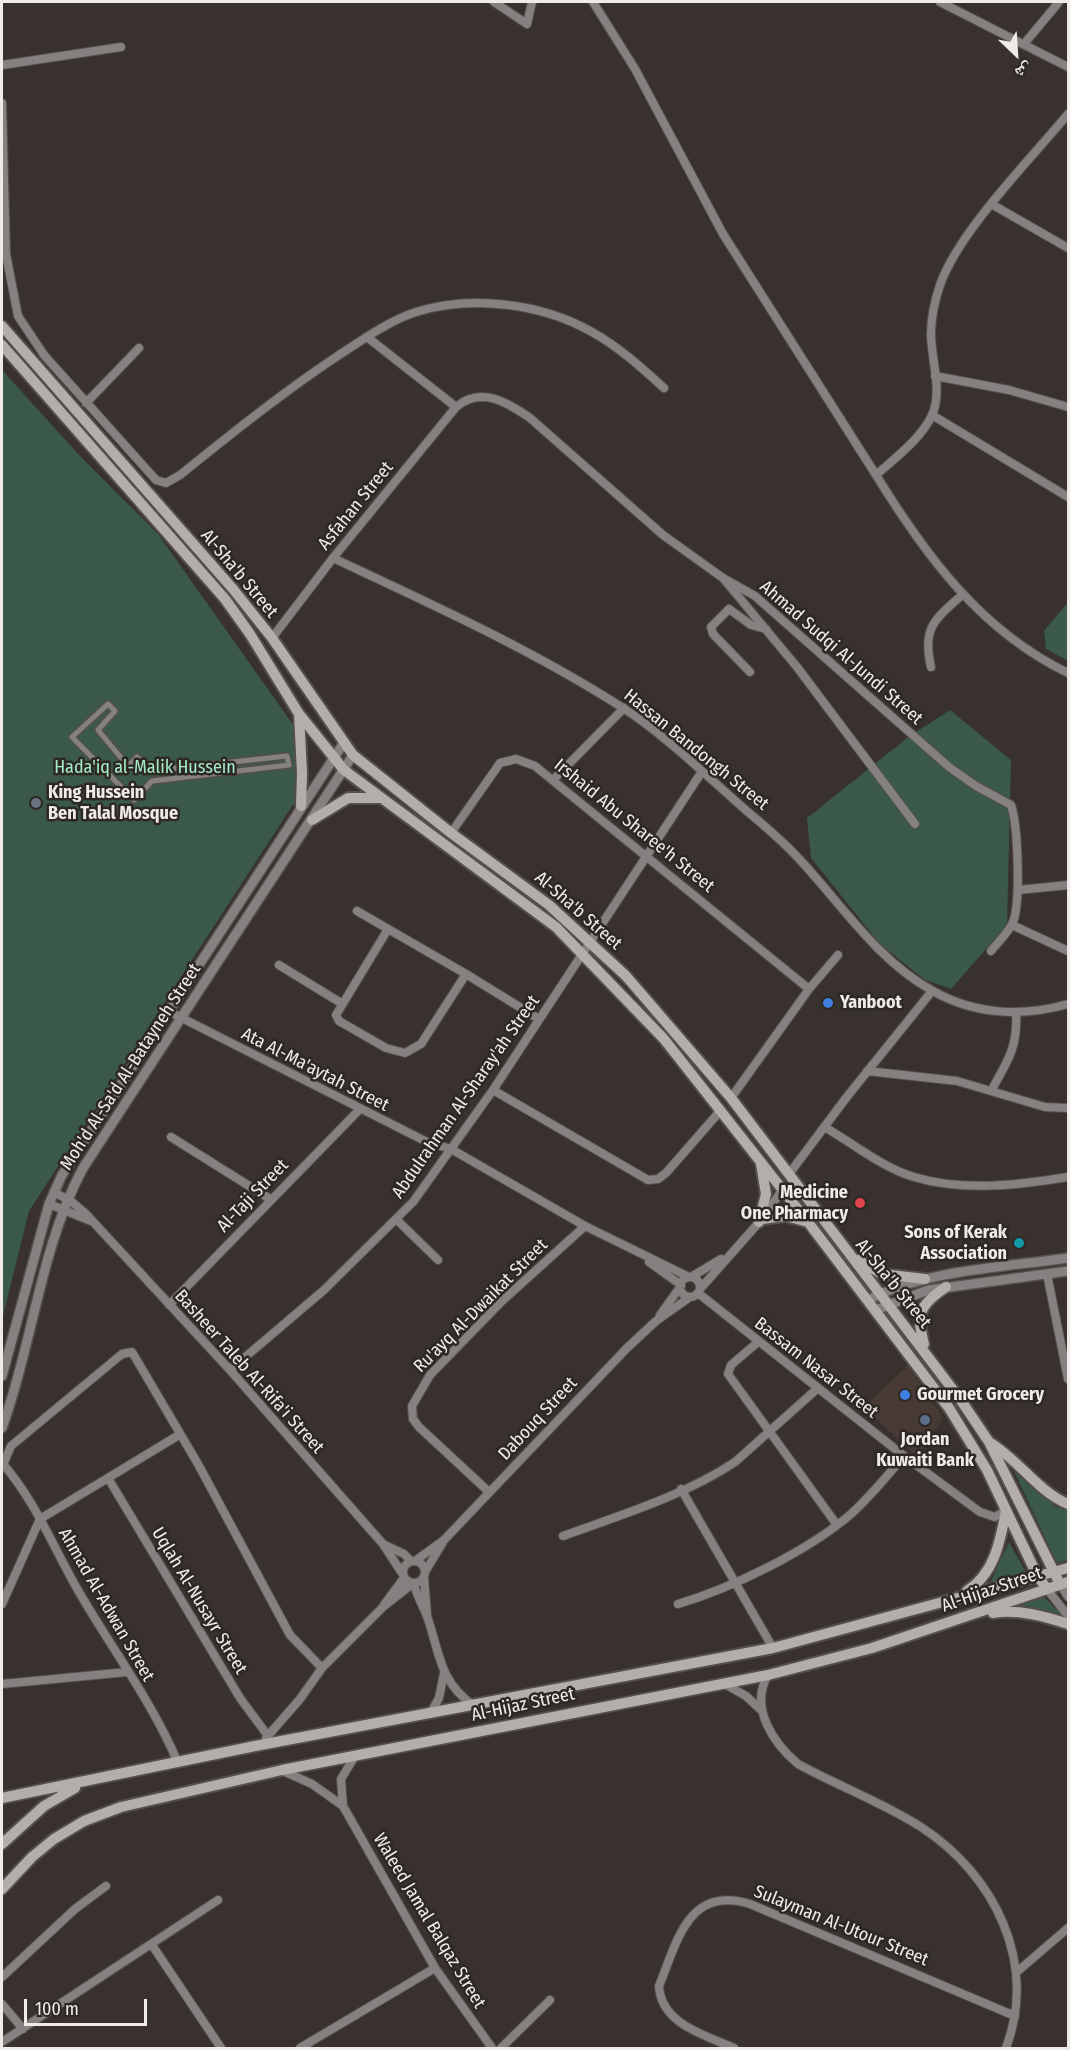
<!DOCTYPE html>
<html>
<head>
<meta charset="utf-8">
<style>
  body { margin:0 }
  #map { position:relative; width:1070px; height:2050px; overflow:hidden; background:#38312e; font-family:"Fira Sans Condensed","Noto Naskh Arabic",sans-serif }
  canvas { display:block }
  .frame { position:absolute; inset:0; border:3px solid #f0ebe9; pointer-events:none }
  .north { position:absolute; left:986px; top:24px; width:60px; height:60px; -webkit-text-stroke:4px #2e2825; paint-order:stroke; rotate:155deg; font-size:16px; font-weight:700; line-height:24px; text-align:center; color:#f0ebe9 }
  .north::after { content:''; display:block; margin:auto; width:21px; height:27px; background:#f0ebe9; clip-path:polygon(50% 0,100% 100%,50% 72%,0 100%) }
  .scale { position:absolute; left:24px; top:1999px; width:123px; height:27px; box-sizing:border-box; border:3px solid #f0ebe9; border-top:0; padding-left:8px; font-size:18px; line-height:21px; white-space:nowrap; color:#f0ebe9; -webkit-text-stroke:4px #2e2825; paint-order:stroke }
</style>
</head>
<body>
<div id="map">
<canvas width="1070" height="2050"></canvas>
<div class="frame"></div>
<div class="north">ش</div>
<div class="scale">100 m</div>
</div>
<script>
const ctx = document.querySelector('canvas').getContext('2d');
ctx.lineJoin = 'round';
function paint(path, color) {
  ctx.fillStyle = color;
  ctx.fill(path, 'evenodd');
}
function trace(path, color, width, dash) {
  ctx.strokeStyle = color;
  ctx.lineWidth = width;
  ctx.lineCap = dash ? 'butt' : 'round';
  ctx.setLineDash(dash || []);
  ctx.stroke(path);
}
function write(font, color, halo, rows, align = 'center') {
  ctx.font = font + ' "Fira Sans Condensed",sans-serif';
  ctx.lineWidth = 5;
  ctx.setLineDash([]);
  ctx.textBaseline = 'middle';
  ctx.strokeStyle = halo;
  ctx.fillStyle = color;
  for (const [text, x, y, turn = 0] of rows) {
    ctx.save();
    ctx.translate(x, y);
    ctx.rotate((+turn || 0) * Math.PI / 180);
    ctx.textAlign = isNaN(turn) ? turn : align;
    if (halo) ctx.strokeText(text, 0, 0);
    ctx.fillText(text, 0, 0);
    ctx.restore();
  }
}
const built = new Path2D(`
  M908,1365l35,53 -26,39 -53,-50z`);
const green = new Path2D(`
  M2,370l78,86 78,78 136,192 5,37 -3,37 -267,411 -27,109z
  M1068,602v59l-22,-12 -2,-18z
  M950,710l61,50 -4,165 -56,64 -26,-9 -45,-36 -69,-86 -4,-40 100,-80z
  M1012,1467l44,40 12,4v49l-11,3z
  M1009,1542l17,30 -36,11z
  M1044,1597l19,19 -17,-6 -34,-3z`);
const pedestrian = new Path2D(`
  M108,704l7,7 -17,19 30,36 9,-9 14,14 136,-15 2,9 -137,16 -18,19 -62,-63z`);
const minor = new Path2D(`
  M494,2l33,22 5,-22
  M593,2l42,67 88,165 153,241
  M940,2l128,65
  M1024,44l35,-42
  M2,65l119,-18
  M2,103l4,151 12,62 26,39 112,125 10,3 14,-8c51,-41 102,-82 156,-118 25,-16 52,-36 80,-45 56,-17 125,-9 176,20 27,15 50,36 72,56
  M1068,114c-37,45 -109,117 -128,171 -5,15 -9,32 -9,49 0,25 12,57 1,81 -10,23 -38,44 -56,60 50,81 105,156 192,198
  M993,205l75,43
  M367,337l89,70
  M935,376l74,14 59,17
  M86,403l53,-55
  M932,415l136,82
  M333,558c98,46 198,91 290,150 41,26 87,71 125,104 18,15 37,31 53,49 41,44 77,100 132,130 42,24 90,26 135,13
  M723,578l74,89 118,157
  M272,638l61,-80 123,-151c25,-21 51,-5 74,11l133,117 60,43 32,18 194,171 27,19 35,19c7,20 10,97 2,117 -4,10 -15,20 -22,29
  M931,667c-9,-39 3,-47 31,-72
  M750,672l-37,-38 -2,-7 18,-18 22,16 15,4
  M553,780l71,-72
  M451,833l49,-70 16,-4 19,7 274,223
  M1018,890l50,-5
  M357,911l109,63 73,45
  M1012,925l56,26
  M388,929l-52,86 3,6 47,27 19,5 16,-9 45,-70
  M279,965l62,38
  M168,1011l259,131 24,7 134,77 104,51
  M867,1071l90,10 88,26 23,1
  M493,1090l155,90 10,-1 8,-6 55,-63
  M991,1091c16,-29 27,-43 25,-78
  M731,1098l78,-109 29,-34
  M826,1128c28,16 57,40 88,49 50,15 104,8 154,0
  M171,1137l99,62
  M789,1174l57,-76 86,-107
  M54,1192l18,10 13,11 145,157 153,174 19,29
  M49,1204l42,17
  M397,1220l41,40
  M649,1262l32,23
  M1047,1274l21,105
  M691,1277l30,-18
  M680 1287a10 10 0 1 1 20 0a10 10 0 1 1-20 0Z
  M700,1289l62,-70 21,-30
  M698,1293l206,163 76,56 15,5 11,-7
  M169,1305l191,-196
  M660,1315l21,-29
  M758,1342l-27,23 -3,9 109,151
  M230,1370l94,-80 89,-88 80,-112 208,-317
  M2,1463c33,37 52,86 77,129 33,57 74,111 99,171
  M3,1465l8,-19 111,-92 10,-2 66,112 92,171 32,33
  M108,1478l132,220 28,38
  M681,1489l92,159
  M489,1492l-70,-65 -6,-8 -1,-13 18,-31 72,-74 83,-75
  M563,1536c55,-20 123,-41 172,-74l83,-74
  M385,1545l19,9 7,7
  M403 1572a11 11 0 1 1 22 0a11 11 0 1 1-22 0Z
  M415,1561l29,-21 183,-192 29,-27 34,-24
  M425,1572l18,-30
  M424,1578l3,36
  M414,1584c3,13 10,23 14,35 12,36 12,63 45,86
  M1060,1584l8,13
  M1047,1589l21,27
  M2,1604l38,-85 139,-84
  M678,1604c54,-16 130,-53 173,-90 19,-17 36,-38 53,-58
  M384,1605l20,-27
  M768,1675c-19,32 5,68 30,89 40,22 84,38 123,63 74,48 117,136 85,221
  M723,1683l23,13 14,13
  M2,1684l125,-12
  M430,1714l9,-16 5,-25
  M266,1738l34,-39 22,-31 62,-62 28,-22
  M355,1756l-14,23 2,27 92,162 57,80
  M283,1771l29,13 31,22
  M152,1945l69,103
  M1018,1971l50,-43
  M2,1977l73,-68 31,-23
  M2,2004l21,25
  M2,2042l216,-142
  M300,2048l135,-80
  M501,2048l49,-48
  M734,2048c-29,-13 -73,-24 -75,-62 18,-44 29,-101 91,-82l265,112`);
const tertiary = new Path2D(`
  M868,1300c57,-30 137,-33 200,-42
  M876,1310l52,-20 140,-19
  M2,1376l47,-172 13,-29 281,-431
  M2,1428c31,-85 38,-180 81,-260l270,-413`);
const secondary = new Path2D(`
  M2,326l231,263 39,49 81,117 98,78 98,72 77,71 105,122 229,301 29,43 71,142
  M2,345l223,254 25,35 49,80 45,56 212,157 108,112 144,183 141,186 38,62 50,105 10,14
  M299,714l3,59 -1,33
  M312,820l36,-22h32
  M762,1219l23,-3 23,6
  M759,1222l7,-28 -5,-30
  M858,1260l24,14 43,5
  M924,1344c-8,-30 -5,-39 22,-57
  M989,1442c29,17 48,49 79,62
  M967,1591c28,-18 33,-50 39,-80
  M993,1613c25,-4 51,3 75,11
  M2,1798l253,-52 518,-98 295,-80
  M2,1844l42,-38 31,-18
  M2,1889l30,-32 22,-18 30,-18 37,-14 161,-37 486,-95 104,-27 196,-66`);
const markers = [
  [36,803,6,"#6b7280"],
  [828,1003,6,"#3f7fe0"],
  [860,1203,6,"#e0444e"],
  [1019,1243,6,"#0f9aa8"],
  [905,1395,6,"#3f7fe0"],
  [925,1420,6,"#5c6f8a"]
];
const streetNames = [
  ["Asfahan Street",356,506,-51],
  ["Al-Sha'b Street",239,574,50],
  ["Ahmad Sudqi Al-Jundi Street",841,653,41],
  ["Hassan Bandongh Street",696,750,39],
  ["Irshaid Abu Sharee'h Street",634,826,39],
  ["Al-Sha'b Street",578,911,41],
  ["Moh'd Al-Sa'd Al-Batayneh Street",131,1067,-57],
  ["Ata Al-Ma'aytah Street",315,1070,27],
  ["Abdulrahman Al-Sharay'ah Street",466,1097,-55],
  ["Al-Taji Street",253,1196,-46],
  ["Al-Sha'b Street",893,1284,51],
  ["Ru'ayq Al-Dwaikat Street",481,1306,-45],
  ["Bassam Nasar Street",816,1368,38],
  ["Basheer Taleb Al-Rifa'i Street",249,1372,48],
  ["Dabouq Street",538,1419,-47],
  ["Al-Hijaz Street",992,1590,-19],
  ["Uqlah Al-Nusayr Street",199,1601,59],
  ["Ahmad Al-Adwan Street",106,1605,60],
  ["Al-Hijaz Street",523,1705,-12],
  ["Waleed Jamal Balqaz Street",429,1921,59],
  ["Sulayman Al-Utour Street",841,1926,22]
];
const parkNames = [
  ["Hada'iq al-Malik Hussein",145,768]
];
const poiNames = [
  ["King Hussein",48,793],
  ["Ben Talal Mosque",48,814],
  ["Yanboot",840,1003],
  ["Medicine",848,1193,"right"],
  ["One Pharmacy",848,1214,"right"],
  ["Sons of Kerak",1007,1233,"right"],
  ["Association",1007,1254,"right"],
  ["Gourmet Grocery",917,1395],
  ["Jordan",925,1440,"center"],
  ["Kuwaiti Bank",925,1461,"center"]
];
paint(built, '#473a34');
paint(green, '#3a5949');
trace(pedestrian, '#554f4c', 8);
trace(minor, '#554f4c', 10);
trace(tertiary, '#554f4c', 12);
trace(secondary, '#554f4c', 14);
trace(pedestrian, '#858180', 5);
trace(minor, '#858180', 8);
trace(tertiary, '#858180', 9);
trace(secondary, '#b3adab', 10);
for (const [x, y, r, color] of markers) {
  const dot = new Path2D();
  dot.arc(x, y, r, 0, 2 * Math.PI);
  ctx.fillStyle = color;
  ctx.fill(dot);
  trace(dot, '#2e2825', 2);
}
write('18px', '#f0ebe9', '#2e2825', streetNames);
write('18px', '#a3ebc6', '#2e2825', parkNames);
write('bold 18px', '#f0ebe9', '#2e2825', poiNames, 'left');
</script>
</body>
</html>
